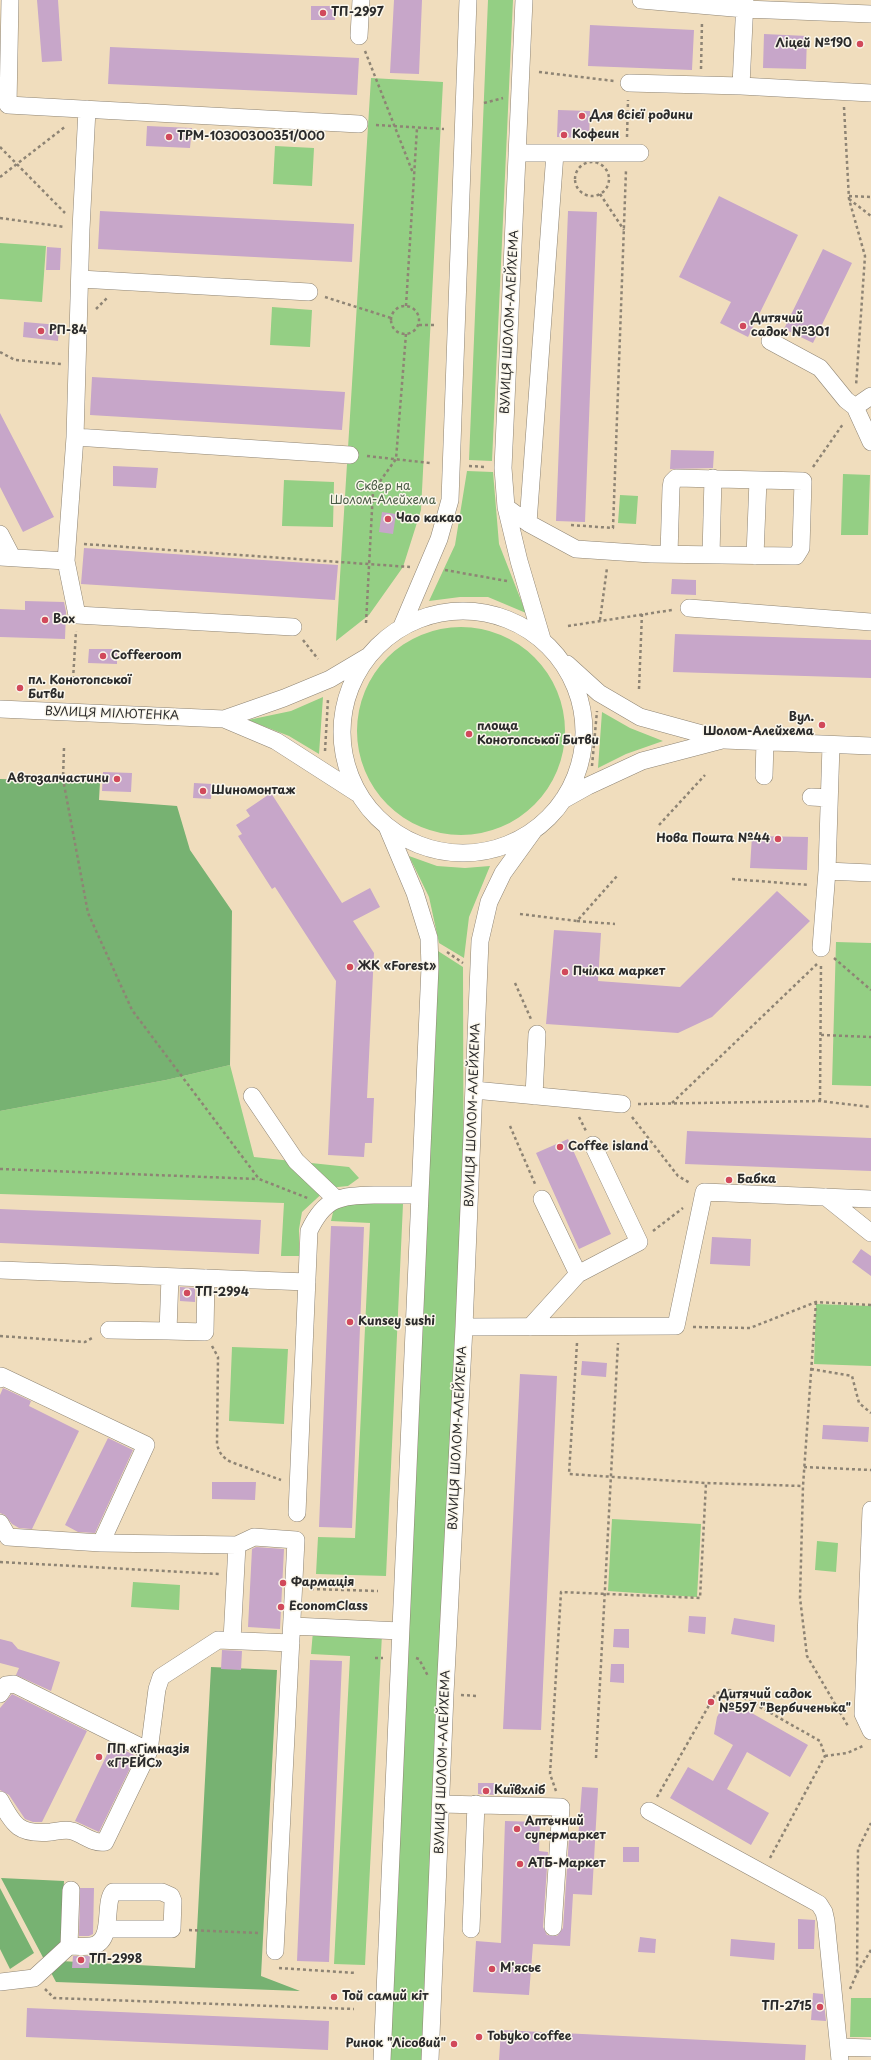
<!DOCTYPE html>
<html>
<head>
<meta charset="utf-8">
<style>
  body { margin:0 }
  canvas { display:block; background:#f0ddbd }
</style>
</head>
<body>
<canvas width="871" height="2060"></canvas>
<script>
const ctx = document.querySelector('canvas').getContext('2d');
ctx.lineJoin = 'round';
function paint(path, color) {
  ctx.fillStyle = color;
  ctx.fill(path, 'evenodd');
}
function trace(path, color, width, dash) {
  ctx.strokeStyle = color;
  ctx.lineWidth = width;
  ctx.lineCap = dash ? 'butt' : 'round';
  ctx.setLineDash(dash || []);
  ctx.stroke(path);
}
function write(font, color, halo, rows, align = 'center') {
  ctx.font = font + ' "Playpen Sans",sans-serif';
  ctx.lineWidth = 3;
  ctx.setLineDash([]);
  ctx.textBaseline = 'middle';
  ctx.strokeStyle = halo;
  ctx.fillStyle = color;
  for (const [text, x, y, turn = 0] of rows) {
    ctx.save();
    ctx.translate(x, y);
    ctx.rotate((+turn || 0) * Math.PI / 180);
    ctx.textAlign = isNaN(turn) ? turn : align;
    if (halo) ctx.strokeText(text, 0, 0);
    ctx.fillText(text, 0, 0);
    ctx.restore();
  }
}
const green = new Path2D(`
  M488,0h25l-21,461 -23,-1z
  M371,78l72,4 -22,428 -18,57 -34,48 -33,26z
  M275,146l39,2 -2,38 -39,-2z
  M0,243l46,3 -4,56 -42,-3z
  M272,307l40,3 -2,37 -40,-2z
  M467,471l26,1 6,72 27,69 -38,-16h-28l-31,4 26,-56z
  M843,474l27,1 -2,60h-27z
  M284,480l50,2 -1,45 -51,-1z
  M620,495l18,1 -2,28 -18,-1z
  M357 731a104 104 0 1 1 208 0a104 104 0 1 1-208 0Z
  M323,697l-4,57 -30,-18 -41,-16 43,-9z
  M602,712l28,16 33,13 -37,13 -28,14z
  M409,856l28,10 28,2 25,-2 -21,51 -5,41 -25,-15 -10,-46z
  M836,942l35,1v143l-39,-1z
  M438,951l25,16 1,360 -34,733h-48z
  M230,1065l24,92 95,10 10,11 -11,8 -20,2 -26,24 -3,17v27h-18l3,-53 -284,-9v-83l166,-31z
  M350,1203l53,1 -17,372 -70,-2 2,-37 37,1 15,-315 -39,-2 3,-13z
  M816,1304l55,2v60l-57,-2z
  M232,1347l56,2 -4,75 -55,-3z
  M612,1519l89,5 -4,73 -89,-6z
  M817,1541l21,2 -2,29 -21,-2z
  M133,1582l47,3 -1,25 -48,-3z
  M313,1631l69,3 -17,331 -31,-1 16,-308 -39,-2z
  M851,1998h20v39h-21z`);
const forest = new Path2D(`
  M0,779l100,3 -1,18 78,6 13,44 42,61 -2,154 -64,15 -166,31z
  M211,1667l66,3 -16,306 39,15 -244,-9 -55,-104 63,3 -4,80 135,7z
  M0,1888l34,65 -24,16 -10,-20z`);
const building = new Path2D(`
  M37,0h21l4,61 -20,1z
  M394,0h28l-3,74 -29,-1z
  M311,6h24v14h-24z
  M590,25l104,5 -2,40 -104,-4z
  M764,34l43,2 -1,33 -43,-1z
  M110,47l249,11 -2,37 -249,-11z
  M558,110l32,1 -1,27 -32,-1z
  M147,126l45,2 -2,20 -44,-2z
  M719,196l79,39 -50,102 -28,-14 11,-21 -52,-25z
  M100,211l254,13 -2,38 -254,-13z
  M568,211l29,1 -12,310 -29,-1z
  M47,247l14,1 -1,22h-14z
  M823,249l29,14 -39,80 -29,-14z
  M24,322l35,3 -1,16 -35,-4z
  M92,377l253,15 -3,38 -252,-15z
  M0,413l54,104 -31,15 -23,-45z
  M671,450l43,1 -1,17 -43,1z
  M113,466l45,2 -2,20 -43,-2z
  M382,512l14,2 -3,20 -14,-2z
  M84,548l254,17 -3,35 -254,-16z
  M672,579l24,1v15l-25,-1z
  M25,601l39,1 2,10 -1,27 -65,-2v-28l25,1z
  M675,634l196,6v38l-198,-6z
  M89,649h28v15l-29,-1z
  M103,772l29,1 -1,19 -29,-1z
  M194,783l18,1 -1,15 -18,-1z
  M271,793l71,110 28,-15 10,19 -27,14 21,32 -7,145h7l-2,45h-7l-1,14 -36,-2 8,-174 -61,-94 -3,2 -34,-53 4,-2 -6,-9 14,-9 -4,-6z
  M752,836l56,1 -1,33 -57,-2z
  M777,891l33,30 -98,96 -34,16 -132,-9 8,-94 47,3 -3,48 82,6z
  M687,1131l184,7v33l-186,-7z
  M568,1139l43,95 -32,15 -43,-96z
  M0,1209l261,11 -2,34 -259,-11z
  M331,1226l33,1 -12,301 -33,-1z
  M712,1237l39,2 -1,27 -40,-2z
  M861,1249l10,7v20l-19,-14z
  M180,1287l15,1v14l-15,-1z
  M582,1361l25,2 -1,14 -25,-2z
  M520,1374l37,2 -16,354 -38,-1z
  M3,1388l28,13 -2,5 50,25 -47,98 -13,-1 -7,-4 -7,-9 -5,-2v-118z
  M823,1425l46,2 -1,15 -46,-3z
  M108,1438l25,12 -38,83 -17,-1 -13,-7z
  M212,1482h44l-1,18 -43,-1z
  M256,1547l28,2 -4,80 -32,-2 4,-78z
  M689,1616l17,1 -1,17 -17,-2z
  M734,1618l41,7 -1,17 -43,-8z
  M614,1629h15v19l-16,-1z
  M0,1639l12,3 6,7 42,13 -9,29 -35,-16 3,-7 -19,-5z
  M222,1650l20,1 -1,19 -20,-1z
  M310,1660l32,1 -13,301 -32,-1z
  M611,1664h13v19l-14,-1z
  M12,1694l75,37 -45,91h-9l-8,-3 -16,-24 -9,-5v-82z
  M727,1699l81,46 -18,32 -43,-25 -20,37 42,24 -18,32 -81,-47 18,-31 25,14 20,-36 -19,-11 3,-17z
  M112,1744l24,12 -37,76 -24,-11z
  M478,1783h17v12l-17,-1z
  M582,1787l16,1 -6,107 -19,-1 -3,52 -37,-2 -4,51 -56,-3 3,-51 25,2 4,-122 35,1 -1,29 9,1 -5,75 4,8 10,1 6,-8 6,-90 9,1z
  M623,1847h16v15h-16z
  M80,1888h14l-1,46 -4,2h-10z
  M798,1919l17,1 -1,29h-16z
  M640,1937l16,2 -1,14 -17,-1z
  M731,1939l44,4 -1,17 -44,-4z
  M73,1956h17l-1,12h-17z
  M813,1993l10,1 3,27 -15,-1z
  M27,2008l302,13 -1,29 -302,-13z
  M501,2030l305,15 -1,15h-306z`);
const path = new Path2D(`
  M365,51l48,122
  M701,69l1,-47
  M539,72l75,9
  M484,103l19,-5
  M844,107l5,92 16,57 -9,130
  M376,125l68,4
  M627,137l1,-37
  M0,147l65,66
  M575 179a17 17 0 1 1 34 0a17 17 0 1 1-34 0Z
  M0,177l66,-51
  M600,194l24,36
  M849,196l22,1
  M849,199l22,17
  M0,218l65,9
  M325,297l66,21
  M406,306l11,-178
  M391 320a14 14 0 1 1 28 0a14 14 0 1 1-28 0Z
  M96,309l12,-12
  M419,325h16
  M0,352l15,8 46,4
  M367,456l63,7
  M469,466l17,1
  M813,467l30,-43
  M571,525l42,3 13,-358
  M84,544l326,23
  M445,570l62,11
  M600,620l7,-52
  M366,623l7,-132 23,-32 10,-125
  M568,626l104,-16
  M303,640l15,19
  M73,679l3,-48
  M639,689l3,-76
  M64,748l-1,31 25,134 44,97 127,169 51,20
  M325,751l3,-52
  M592,766l5,-55
  M659,825l46,-50
  M732,879l77,6
  M520,914l57,7 40,-45
  M577,921l38,3
  M447,952l16,11
  M834,958l37,32
  M515,983l16,36
  M821,1035l50,2
  M820,1101l1,-138
  M672,1103l145,-139
  M638,1104l182,-3 51,6
  M579,1117l7,14
  M632,1117l46,59 12,7
  M510,1126l25,58
  M0,1169l258,10
  M653,1231l30,-23
  M816,1302l-13,184 -3,112 7,58 41,70
  M370,1324l20,-1
  M693,1327l57,1 66,-26 55,3
  M0,1336l85,6 9,-5
  M577,1343l-8,131 137,9 97,3
  M212,1346l6,11 -1,87c2,9 6,14 14,18l50,18
  M811,1369l41,7 7,27 12,10
  M804,1467l67,3
  M0,1562l219,12
  M311,1589l67,2
  M375,1658h8
  M416,1658l3,1 9,17
  M461,1695l17,1
  M825,1756l22,-3 16,-7
  M596,1758l22,-415
  M556,1791l-6,-17 11,-182 139,6 6,-115
  M657,1797l59,-104 14,-3 90,51 5,15 -55,102
  M189,1930l71,3
  M279,1968l77,5
  M857,1973l14,-23
  M45,1989l9,9 300,11
  M850,1989l7,-16 1,-124 13,-26`);
const minor = new Path2D(`
  M10,0l-2,105 351,19
  M524,0l-21,468 3,39 13,54 23,78
  M641,0l104,9 126,5
  M359,36l2,-36
  M629,83l112,3 130,7
  M741,86l4,-86
  M87,109l-6,120 -6,208 -9,124 11,54 216,12
  M517,153h123
  M80,279l229,13
  M770,341l50,27 26,32 9,7 16,35
  M855,407l16,-11
  M75,437l275,18
  M506,507l22,16 48,26 75,5 140,2h5l5,-8 2,-67 -127,-3 -4,4 -1,6 -2,66
  M528,523l27,-370
  M0,534l12,23
  M711,555l2,-77
  M755,556l3,-76
  M0,557l66,4
  M689,608l182,14
  M342 732a121 121 0 1 1 242 0a121 121 0 1 1-242 0Z
  M402,626l37,-87 11,-39 18,-500
  M567,664l32,29 41,24 84,23 147,6
  M0,709l224,10 52,22 81,52
  M224,719l60,-21 46,-19 37,-22
  M764,776l1,-34
  M811,797l18,1
  M563,800l25,-14 54,-25 80,-21
  M827,871l44,2
  M821,948l6,-77 4,-126
  M474,1090l148,14
  M252,1096l44,65 40,38
  M534,1096l3,-62
  M826,1197l45,36
  M542,1199l36,75
  M0,1270l307,12
  M464,1327l212,-1 28,-134 167,7
  M530,1327l48,-53 61,-32 -46,-97
  M109,1330l59,1 2,-54
  M168,1331l37,1 1,-54
  M0,1379l1,-3 145,69 -45,98
  M871,1510l-8,204 8,17
  M297,1513l12,-282c16,-34 31,-35 65,-36 15,0 31,0 46,0
  M0,1523l8,14 93,6 136,2 17,-8 42,3 -21,411
  M293,1626l107,5
  M232,1640l5,-95
  M0,1694l6,-9 8,-1 135,67
  M0,1800c14,26 19,35 51,32 7,-1 15,-3 21,-1 11,3 21,13 33,11l44,-91 8,-62 4,-12 57,-37 73,3
  M441,1804l120,3 -8,120
  M649,1811l161,88 9,5 5,8 2,9 14,139
  M471,1929l5,-125
  M69,1946l2,-56
  M0,1982l34,-4 35,-32c7,0 15,1 22,0 24,-3 12,-42 22,-54h49l9,4 2,5 -1,28h-64
  M839,2047l32,1
  M382,2060l48,-1093 -1,-29 -14,-45 -27,-64
  M430,2060l15,-366 19,-367 16,-386 9,-39 14,-29 31,-43`);
const markers = [
  [323,13,4,"#d1495b"],
  [860,44,4,"#d1495b"],
  [582,116,4,"#d1495b"],
  [564,135,4,"#d1495b"],
  [169,137,4,"#d1495b"],
  [743,326,4,"#d1495b"],
  [41,331,4,"#d1495b"],
  [388,519,4,"#d1495b"],
  [45,620,4,"#d1495b"],
  [103,656,4,"#d1495b"],
  [20,688,4,"#d1495b"],
  [822,725,4,"#d1495b"],
  [469,734,4,"#d1495b"],
  [117,779,4,"#d1495b"],
  [203,791,4,"#d1495b"],
  [778,839,4,"#d1495b"],
  [350,967,4,"#d1495b"],
  [565,972,4,"#d1495b"],
  [560,1147,4,"#d1495b"],
  [729,1180,4,"#d1495b"],
  [187,1293,4,"#d1495b"],
  [350,1322,4,"#d1495b"],
  [283,1583,4,"#d1495b"],
  [281,1607,4,"#d1495b"],
  [711,1702,4,"#d1495b"],
  [99,1757,4,"#d1495b"],
  [486,1791,4,"#d1495b"],
  [517,1829,4,"#d1495b"],
  [520,1864,4,"#d1495b"],
  [81,1960,4,"#d1495b"],
  [492,1969,4,"#d1495b"],
  [334,1997,4,"#d1495b"],
  [820,2007,4,"#d1495b"],
  [479,2037,4,"#d1495b"],
  [454,2044,4,"#d1495b"]
];
const poiNames = [
  ["ТП-2997",331,13],
  ["Ліцей №190",852,44,"right"],
  ["Для всієї родини",590,116],
  ["Кофеин",572,135],
  ["ТРМ-10300300351/000",177,137],
  ["Дитячий",751,319],
  ["садок №301",751,333],
  ["РП-84",49,331],
  ["Чао какао",396,519],
  ["Box",53,620],
  ["Coffeeroom",111,656],
  ["пл. Конотопської",28,681],
  ["Битви",28,695],
  ["Вул.",814,718,"right"],
  ["Шолом-Алейхема",814,732,"right"],
  ["площа",477,727],
  ["Конотопської Битви",477,741],
  ["Автозапчастини",109,779,"right"],
  ["Шиномонтаж",211,791],
  ["Нова Пошта №44",770,839,"right"],
  ["ЖК «Forest»",358,967],
  ["Пчілка маркет",573,972],
  ["Coffee island",568,1147],
  ["Бабка",737,1180],
  ["ТП-2994",195,1293],
  ["Kunsey sushi",358,1322],
  ["Фармація",291,1583],
  ["EconomClass",289,1607],
  ["Дитячий садок",719,1695],
  ["№597 \"Вербиченька\"",719,1709],
  ["ПП «Гімназія",107,1750],
  ["«ГРЕЙС»",107,1764],
  ["Київхліб",494,1791],
  ["Аптечний",525,1822],
  ["супермаркет",525,1836],
  ["АТБ-Маркет",528,1864],
  ["ТП-2998",89,1960],
  ["М'ясьє",500,1969],
  ["Той самий кіт",342,1997],
  ["ТП-2715",812,2007,"right"],
  ["Tobyko coffee",487,2037],
  ["Ринок \"Лісовий\"",446,2044,"right"]
];
const streetNames = [
  ["ВУЛИЦЯ ШОЛОМ-АЛЕЙХЕМА",510,322,-87],
  ["ВУЛИЦЯ МІЛЮТЕНКА",112,714,2],
  ["ВУЛИЦЯ ШОЛОМ-АЛЕЙХЕМА",473,1115,-88],
  ["ВУЛИЦЯ ШОЛОМ-АЛЕЙХЕМА",458,1438,-87],
  ["ВУЛИЦЯ ШОЛОМ-АЛЕЙХЕМА",443,1762,-88]
];
const parkNames = [
  ["Сквер на",383,487],
  ["Шолом-Алейхема",383,501]
];
paint(green, '#94cf84');
paint(forest, '#77b272');
paint(building, '#c7a6c9');
trace(minor, '#8e8474', 18);
trace(path, '#8e8474', 2.5, [3, 3]);
trace(minor, '#fff', 17);
for (const [x, y, r, color] of markers) {
  const dot = new Path2D();
  dot.arc(x, y, r, 0, 2 * Math.PI);
  ctx.fillStyle = color;
  ctx.fill(dot);
  trace(dot, '#fbf7ec', 1.5);
}
write('bold 12px', '#2b2b2b', '#fbf7ec', poiNames, 'left');
write('12px', '#2b2b2b', '#fbf7ec', streetNames);
write('12px', '#4a5c46', '#fbf7ec', parkNames);
</script>
</body>
</html>
